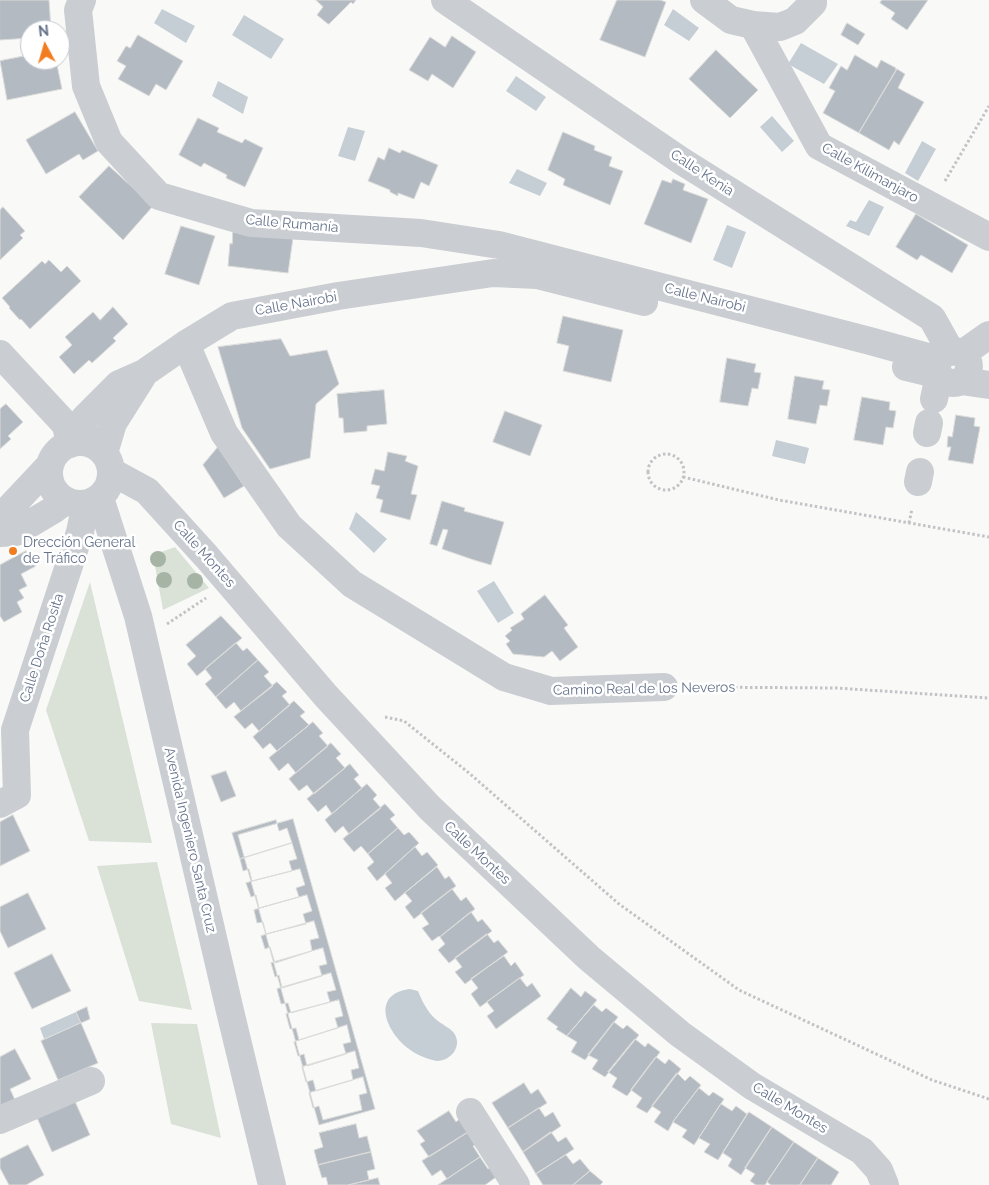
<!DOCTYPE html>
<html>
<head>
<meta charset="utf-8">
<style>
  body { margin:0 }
  #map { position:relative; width:989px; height:1185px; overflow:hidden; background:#f9faf7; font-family:Raleway,sans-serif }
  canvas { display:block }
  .north { position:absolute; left:20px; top:20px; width:50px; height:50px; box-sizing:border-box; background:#fff; border:1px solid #c2c7d1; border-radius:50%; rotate:354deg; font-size:14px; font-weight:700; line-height:20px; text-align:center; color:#66738b }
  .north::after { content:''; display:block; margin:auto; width:18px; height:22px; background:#f27d20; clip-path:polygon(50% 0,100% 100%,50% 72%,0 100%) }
</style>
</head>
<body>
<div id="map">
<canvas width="989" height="1185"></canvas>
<div class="north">N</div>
</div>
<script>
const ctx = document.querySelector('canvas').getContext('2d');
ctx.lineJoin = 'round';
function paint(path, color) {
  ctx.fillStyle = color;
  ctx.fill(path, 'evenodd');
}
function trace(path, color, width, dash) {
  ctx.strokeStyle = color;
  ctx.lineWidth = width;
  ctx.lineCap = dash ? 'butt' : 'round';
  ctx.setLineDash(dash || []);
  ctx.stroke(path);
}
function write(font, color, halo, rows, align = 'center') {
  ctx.font = font + ' Raleway,sans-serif';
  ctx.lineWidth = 5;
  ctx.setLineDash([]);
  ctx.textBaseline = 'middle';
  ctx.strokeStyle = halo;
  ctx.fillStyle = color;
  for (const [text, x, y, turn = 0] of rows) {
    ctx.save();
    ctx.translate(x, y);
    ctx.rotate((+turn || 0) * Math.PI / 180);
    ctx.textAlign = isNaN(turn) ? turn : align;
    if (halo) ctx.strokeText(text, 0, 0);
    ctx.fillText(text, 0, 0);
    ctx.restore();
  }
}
const green = new Path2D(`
  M175,547l34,41 -46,22 -10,-55z
  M90,582l62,261 -63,-2 -43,-131z
  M157,862l35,148 -53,-9 -42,-135z
  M151,1023l46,1 24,114 -50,-14z`);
const water = new Path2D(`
  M162,9l33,17 -9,17 -32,-20z
  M673,9l26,19 -10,13 -25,-16z
  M244,15l40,24 -13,20 -39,-24z
  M801,43l37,21 -14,20 -36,-20z
  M516,76l30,21 -10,14 -30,-20z
  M218,81l30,16 -5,17 -31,-18z
  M772,116l22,25 -12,11 -22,-25z
  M348,127l17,4 -10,30 -17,-5z
  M922,141l14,8 -18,32 -13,-8z
  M517,169l30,14 -7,13 -31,-13z
  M869,200l15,7 -15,29 -23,-10 4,-6 6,2z
  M727,225l19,7 -14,36 -19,-8z
  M776,440l33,8 -4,16 -33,-8z
  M356,512l31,27 -13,14 -25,-24z
  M494,581l20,32 -16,10 -21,-32z
  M410,989l8,2c5,12 10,22 20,30 5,4 12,7 16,12 9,13 -3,28 -17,28 -10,-2 -20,-6 -28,-12 -23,-17 -39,-55 1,-60z
  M76,1012l5,11 -37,16 -4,-11z`);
const building = new Path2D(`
  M0,0h49l2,30h-21v8l-30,2z
  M316,0h40l-3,4 -2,-2 -22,22h-1l-11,-9 6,-8z
  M617,0h43l6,2 -21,55 -45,-17z
  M882,0h46l-21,30 -16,-11 4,-6 -15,-10z
  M847,23l18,11 -7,11 -17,-10z
  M138,35l45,26 -17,29 -10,-6 -7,12 -31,-17 8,-13 -9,-5 9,-15 4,2z
  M452,36l24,16 -23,36 -21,-14 -4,7 -19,-11 21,-33 15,10z
  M716,50l42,40 -28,28 -41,-39z
  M30,55v5h26l6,29 -55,11 -7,-39z
  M855,55l22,13 4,-8 15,8 -1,1h2l-38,64 -36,-20 12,-22 -6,-3 12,-22 6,4z
  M897,69l8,5 -7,14 26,14 -25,43 -5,-4 -5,9 -30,-17z
  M75,112l23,39 -15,9 -4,-6 -33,20 -20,-34z
  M198,118l21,10 -2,4 25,11 3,-4 18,9 -18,39 -19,-9 1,-3 -23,-12 -3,4 -22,-12z
  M563,132l32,14 -1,4 18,7 -3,9 14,5 -13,34 -47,-20 2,-6 -17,-9z
  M389,148l11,5 2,-3 36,15 -9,21 -8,-4 -7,17 -16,-6v3l-8,-4v-2l-22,-9 10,-24 6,3z
  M109,166l44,40 -30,34 -44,-43z
  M673,179l12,5 -2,6 25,9 -17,44 -47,-19 18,-44 9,3z
  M3,207l22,24 -5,4 3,3 -23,22v-50z
  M916,214l52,31 -16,28 -31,-18 -4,5 -21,-13z
  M181,226l34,10 -16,49 -34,-11z
  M233,232l60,6 -5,35 -60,-7 2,-23 2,1z
  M49,260l12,12 6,-6 14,15 -51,48 -9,-10 -1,1 -11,-12 1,-1 -8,-9 40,-37 3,3z
  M113,307l15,17 -15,14 3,3 -24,22 -3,-3 -15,14 -15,-17 13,-12 -7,-8 28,-25 7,8z
  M563,316l60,14 -12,52 -48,-11 6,-25 -12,-3z
  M281,339l9,17 37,-6 12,34 -23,20 -6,54 -40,11 -28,-41 -24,-81z
  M727,358l29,6 -2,8 7,1 -3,16 -6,-1 -4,18 -28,-4z
  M795,376l29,5 -2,8 8,1 -3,16 -7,-1 -4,19 -28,-5z
  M384,390l3,34 -20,2v5l-23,2 -1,-15h-4l-2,-24z
  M862,397l28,5 -1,8 7,1 -3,17 -7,-1 -3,18 -29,-5z
  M6,404l17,18 -15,14 3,3 -11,10v-40z
  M505,411l37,14 -12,31 -37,-14z
  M956,415l19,3 -1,8 6,1 -7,37 -25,-4 3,-13h-4l1,-11 4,1z
  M218,447l26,39 -20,12 -21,-33z
  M388,452l19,4 -2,5 13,5 -7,28 6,1 -7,25 -30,-8 3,-12 -7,-2 4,-12 -9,-2 4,-15 9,2z
  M442,501l23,7 -1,3 40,11 -13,43 -17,-5 -32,-11 6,-19 -5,-1 -6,17 -7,-2z
  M26,551l10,15 -15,8 6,12 -8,4 5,8 -7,4 5,10 -18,10 -4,-6v-51z
  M545,595l23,30 -4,3 14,19 -18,14 -8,-10 -8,6 -31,-3 -7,-10 4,-3 -5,-5 7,-6 -2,-2 14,-9 -3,-5z
  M221,616l21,22 -45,38 -10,-12 9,-8 -10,-11z
  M236,643l7,8 4,-3 11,12 -42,37 -11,-13 7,-6 -7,-9z
  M258,660l11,12 -5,4 9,10 -32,25 -7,-9 -8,7 -10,-12z
  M277,682l10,10 -5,4 8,9 -31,26 -7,-8 -7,6 -11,-12z
  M294,701l11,11 -5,4 9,9 -32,26 -7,-8 -7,6 -10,-12z
  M313,722l10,11 -4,3 9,10 -32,27 -8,-10 -9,8 -10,-13z
  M331,743l10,11 -5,4 9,10 -31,26 -7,-9 -8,6 -10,-12z
  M350,764l9,11 -5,4 8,9 -30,26 -6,-9 -8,7 -11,-13z
  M226,771l10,25 -15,6 -10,-26z
  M367,784l10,11 -4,4 8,9 -32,26 -6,-8 -8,7 -10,-13z
  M385,804l10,11 -5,4 8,9 -30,26 -7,-8 -7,6 -11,-13z
  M13,815l17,36 -30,15v-44z
  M293,819l82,290 -56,16 -81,-290z
  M276,820l3,11 8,-3 5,15 -52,16 -8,-26z
  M398,828l6,7 5,-3 10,11 -42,38 -10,-13 7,-6 -6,-8z
  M292,843l5,16 -8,2 3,10 -40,10 -3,-12 -6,2 -3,-12z
  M415,847l7,9 5,-4 11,13 -43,36 -10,-13 7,-5 -7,-9z
  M437,867l8,12 4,-3 7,10 -42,33 -9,-12 7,-6 -7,-8z
  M300,869l5,16 -9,3 3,9 -40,11 -3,-13 -5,2 -5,-14z
  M452,889l9,12 5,-4 9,12 -35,28 -1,-1 -7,5 -10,-13 7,-4 -8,-11z
  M28,893l18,36 -38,19 -8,-17v-24z
  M307,895l5,16 -9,3 3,10 -40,10 -3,-12 -6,1 -3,-13z
  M471,912l7,10 4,-3 10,12 -43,32 -11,-13 7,-6 -5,-7z
  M314,921l5,17 -9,2 2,11 -37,12 -5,-16 -5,2 -4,-13z
  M487,934l7,9 4,-3 10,12 -43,32 -10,-12 7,-5 -7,-9z
  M323,948l4,16 -8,2 3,10 -40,12 -3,-13 -4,2 -4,-14z
  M52,954l19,37 -39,18 -18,-36z
  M504,956l7,10 4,-4 9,13 -44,32 -9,-13 7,-6 -7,-9z
  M331,973l5,17 -9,2 3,10 -39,11 -3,-10 -7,1 -4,-15z
  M520,978l7,9 5,-4 9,13 -45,33 -9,-13 7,-5 -7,-9z
  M571,988l10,9 4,-6 12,9 -30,36 -11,-7 2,-2 -11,-8z
  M339,1000l4,16 -8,2 3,10 -39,12 -3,-12 -6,1 -4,-15z
  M594,1005l8,7 4,-4 12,9 -33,43 -14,-8 6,-10 -10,-6z
  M87,1007l3,12 -9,4 -5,-11z
  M614,1022l9,7 4,-4 12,10 -34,42 -13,-8 6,-9 -10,-5z
  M81,1023l17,40 -40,17 -17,-39z
  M347,1025l4,17 -8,2 3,10 -39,12 -3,-12 -6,2 -4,-14z
  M635,1039l10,8 3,-4 12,9 -33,44 -15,-9 5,-9 -9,-6z
  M15,1049l16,30 -21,10 5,11 -15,7v-50z
  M355,1051l4,17 -8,2 2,10 -37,11 -3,-11 -7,2 -4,-15z
  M656,1057l9,7 4,-5 12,10 -34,44 -11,-6 6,-9 -11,-8z
  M677,1073l8,8 5,-5 11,9 -28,37 -5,9 -14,-9 7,-10 -9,-6z
  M363,1077l4,16 -8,2 3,15 -39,10 -4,-14 -6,2 -4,-15z
  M524,1083l7,11 7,-5 9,14 -39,25 -16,-25z
  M699,1088l10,8 4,-4 11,7 -30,46 -12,-8 5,-7 -14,-8z
  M73,1097l17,38 -38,17 -17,-39z
  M721,1104l11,7 4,-5 11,8 -29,46 -14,-8 6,-8 -11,-6z
  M539,1108l6,9 8,-5 8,14 -38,26 -15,-24z
  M449,1111l7,11 6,-5 8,14 -41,26 -9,-13 5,-3 -8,-10z
  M749,1112l23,15 -31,48 -13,-9 4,-7 -9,-6z
  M356,1124l3,14 8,-2 4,16 -53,13 -4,-15 9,-3 -4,-14z
  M772,1127l22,15 -29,43h-9l-6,-4 5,-7 -10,-6z
  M470,1131l8,12 -5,3 7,11 -33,22 -6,-9 -9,6 -10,-15z
  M551,1132l7,10 8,-5 8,12 -38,25 -13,-22z
  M794,1142l24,16 -18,27h-29l-4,-3z
  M28,1145l16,30 -18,10h-17l-9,-17v-9z
  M371,1152l4,17 -8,2 2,9 -21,5h-20l-2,-8 -4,1 -4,-13z
  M566,1155l7,9 7,-5 10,12 -17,14h-30l-7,-11z
  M480,1157l8,12 6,-4 5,10 -14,10h-47z
  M818,1158l21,14 -8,13h-31z
  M590,1171l13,11 -3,3h-27z
  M378,1178l2,7h-32l21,-5z`);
const path = new Path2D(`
  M945,181l44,-75
  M648 472a18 18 0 1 1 36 0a18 18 0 1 1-36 0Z
  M683,477l96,23 210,37
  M909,523l3,-14
  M167,624l39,-26
  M690,687l146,1 153,10
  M385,717l19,4 65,52 150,131 120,86 193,90 57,19`);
const minor = new Path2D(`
  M82,0l-4,10 8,76 23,56 50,54 92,27 170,10 78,12 371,96 69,19
  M445,0l235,160 252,158 19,34
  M704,0l27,20 22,5 27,2 15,-6 18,-18v-3
  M753,25l66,121 170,91
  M186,344l38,89 65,93 63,58 152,93 47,14 113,-4
  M937 367a16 16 0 1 1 32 0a16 16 0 1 1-32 0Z
  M0,354l66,71 4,19
  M962,354l27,-19
  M906,367l33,8 -5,24
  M961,381l28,4
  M927,433l2,-10
  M49 473a31 31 0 1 1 62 0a31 31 0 1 1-62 0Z
  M81,442l3,-23 35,-35 25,-11 42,-29 46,-28 106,-20 155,-23 44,2 107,27
  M104,453l9,-30 29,-46
  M112,472l35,19 60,66 119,139 104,112 159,150 91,76 72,52 110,65 17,19 6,15
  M918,482l2,-10
  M100,498l38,118 92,395 42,174
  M0,529l5,-16 44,-47
  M0,533l16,-1 37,-22 12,-9
  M0,804l17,-9 -2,-65 65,-198 6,-28
  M470,1112l46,73
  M0,1120l91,-39`);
const trees = [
  [158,559],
  [164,580],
  [195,581]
];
const markers = [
  [13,551,5,"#f27d20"]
];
const streetNames = [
  ["Calle Kenia",702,173,33],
  ["Calle Kilimanjaro",870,173,29],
  ["Calle Rumanía",292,224,5],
  ["Calle Nairobi",705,298,14],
  ["Calle Nairobi",296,304,-10],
  ["Calle Montes",204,554,48],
  ["Calle Doña Rosita",42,648,-72],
  ["Camino Real de los Neveros",644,689,-1],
  ["Avenida Ingeniero Santa Cruz",190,840,77],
  ["Calle Montes",477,853,43],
  ["Calle Montes",790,1108,31]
];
const poiNames = [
  ["Drección General",23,543],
  ["de Tráfico",23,559]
];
paint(green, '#dae2d8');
paint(water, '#c6ced5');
paint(building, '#b4bac2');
trace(building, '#dbdcda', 1);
trace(path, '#c1c3c6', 3, [2.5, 2.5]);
trace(minor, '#cacdd1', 28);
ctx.fillStyle = '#a6b4a5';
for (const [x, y] of trees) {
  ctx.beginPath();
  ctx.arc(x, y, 8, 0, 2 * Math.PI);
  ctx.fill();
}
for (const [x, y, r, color] of markers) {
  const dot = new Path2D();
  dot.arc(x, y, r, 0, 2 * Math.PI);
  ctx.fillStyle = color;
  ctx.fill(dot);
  trace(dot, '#fff', 2);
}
write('14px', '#66738b', '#fff', streetNames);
write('14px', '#66738b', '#fff', poiNames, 'left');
</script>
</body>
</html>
